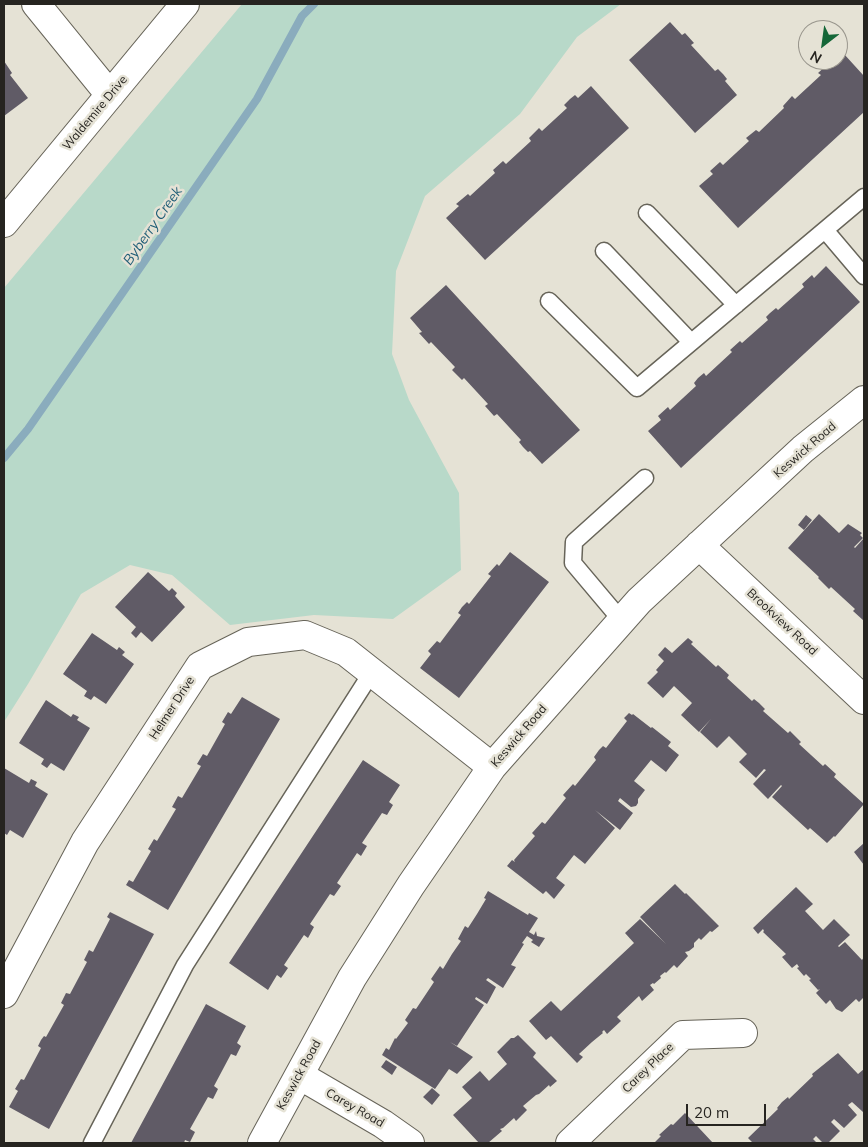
<!DOCTYPE html>
<html>
<head>
<meta charset="utf-8">
<style>
  body { margin:0 }
  #map { position:relative; width:868px; height:1147px; overflow:hidden; background:#e5e2d5; font-family:Mulish,sans-serif }
  canvas { display:block }
  .frame { position:absolute; inset:0; border:5px solid #262420; pointer-events:none }
  .north { position:absolute; left:798px; top:20px; width:50px; height:50px; box-sizing:border-box; background:#e5e2d5; border:1px solid #99968d; border-radius:50%; rotate:210deg; font-size:14px; font-weight:700; line-height:20px; text-align:center; color:#262420 }
  .north::after { content:''; display:block; margin:auto; width:18px; height:22px; background:#156738; clip-path:polygon(50% 0,100% 100%,50% 72%,0 100%) }
  .scale { position:absolute; left:686px; top:1104px; width:80px; height:22px; box-sizing:border-box; border:2px solid #262420; border-top:0; padding-left:6px; font-size:15px; line-height:18px; white-space:nowrap; color:#262420; -webkit-text-stroke:4px #e5e2d5; paint-order:stroke }
</style>
</head>
<body>
<div id="map">
<canvas width="868" height="1147"></canvas>
<div class="frame"></div>
<div class="north">N</div>
<div class="scale">20 m</div>
</div>
<script>
const ctx = document.querySelector('canvas').getContext('2d');
ctx.lineJoin = 'round';
function paint(path, color) {
  ctx.fillStyle = color;
  ctx.fill(path, 'evenodd');
}
function trace(path, color, width, dash) {
  ctx.strokeStyle = color;
  ctx.lineWidth = width;
  ctx.lineCap = dash ? 'butt' : 'round';
  ctx.setLineDash(dash || []);
  ctx.stroke(path);
}
function write(font, color, halo, rows, align = 'center') {
  ctx.font = font + ' Mulish,sans-serif';
  ctx.lineWidth = 5;
  ctx.setLineDash([]);
  ctx.textBaseline = 'middle';
  ctx.strokeStyle = halo;
  ctx.fillStyle = color;
  for (const [text, x, y, turn = 0] of rows) {
    ctx.save();
    ctx.translate(x, y);
    ctx.rotate((+turn || 0) * Math.PI / 180);
    ctx.textAlign = isNaN(turn) ? turn : align;
    if (halo) ctx.strokeText(text, 0, 0);
    ctx.fillText(text, 0, 0);
    ctx.restore();
  }
}
const green = new Path2D(`
  M242,4h379l-44,33 -57,77 -95,82 -29,75 -4,83 17,46 50,93 2,77 -68,49 -79,-4 -84,10 -58,-50 -42,-10 -49,29 -53,90 -24,38v-434z`);
const stream = new Path2D(`
  M4,458l24,-29 229,-330 45,-83 12,-12`);
const building = new Path2D(`
  M670,22l12,13 3,-2 9,10 -3,2 24,26 3,-2 5,5 4,5 -2,2 12,14 -42,38 -66,-73z
  M844,54l20,22v36l-126,116 -39,-42 14,-12 -3,-3 10,-9 3,3 26,-24 -3,-3 10,-8 3,2 25,-24 -1,-2 9,-10 3,3 26,-24 -3,-2 10,-9 2,2z
  M4,61l8,12 -2,2 18,23 -24,18z
  M591,86l38,42 -144,132 -39,-42 13,-12 -3,-2 12,-10 2,2 25,-23 -2,-3 10,-9 3,3 25,-23 -2,-3 10,-10 3,3 25,-23 -3,-3 6,-6 5,-4 3,3z
  M826,266l34,36 -179,166 -33,-37 13,-11 -3,-4 10,-9 2,3 26,-24 -2,-3 4,-5 6,-5 2,3 26,-24 -2,-2 10,-9 2,2 26,-23 -2,-3 4,-4 6,-5 2,2 26,-23 -2,-3 10,-9 2,3z
  M446,285l134,145 -38,34 -12,-13 -2,1 -5,-5 -4,-5 2,-2 -24,-26 -3,2 -9,-10 3,-2 -24,-26 -2,2 -10,-10 3,-3 -24,-25 -2,2 -10,-11 3,-1 -12,-14z
  M819,514l20,19 9,-9 14,9 -2,2 3,3 -9,9 1,1 9,-10v83l-11,-10 2,-2 -24,-22 -2,2 -11,-11 1,-1 -31,-29z
  M806,515l6,5 -8,10 -6,-5z
  M510,552l39,30 -90,116 -39,-30 11,-14 -3,-3 9,-10 3,2 21,-28 -3,-2 4,-6 5,-5 2,2 22,-28 -3,-2 9,-10 2,2z
  M148,572l21,19 3,-3 5,5 -2,3 10,11 -33,35 -11,-10 -5,6 -5,-5 5,-6 -21,-20z
  M92,633l25,17 2,-3 6,5 -3,3 12,9 -28,40 -12,-8 -3,4 -7,-4 3,-5 -24,-17z
  M688,638l5,4 -2,2 25,23 2,-2 11,10 -2,3 25,23 2,-2 5,4 6,6 -2,2 25,22 2,-2 11,11 -2,2 24,22 2,-2 11,10 -2,3 30,27 -29,33 -1,-1 -7,7 -17,-15 -2,2 -36,-33 10,-11 -1,-1 -13,14 -15,-15 13,-14 -2,-1 -8,9 -17,-16 8,-8 -18,-18 -12,12 -17,-16 11,-13 -12,13 -18,-17 11,-12 -18,-17 -11,12 -16,-15 11,-11 -2,-2 8,-9 -6,-6 7,-8 7,6z
  M242,697l38,22 -112,191 -42,-25 3,-5 4,2 18,-31 -3,-2 6,-10 3,2 19,-32 -4,-2 6,-11 4,2 19,-32 -4,-2 6,-10 4,2 18,-32 -3,-2 6,-10 3,2z
  M46,700l25,17 2,-3 6,3 -2,3 13,8 -26,43 -13,-8 -4,5 -6,-4 3,-5 -25,-16z
  M629,713l3,2 1,-1 18,14 1,-1 19,15 -3,4 11,9 -13,17 -15,-12 -17,21 11,9 -7,9v4l-2,3 -5,1 -11,-9 -2,3 15,12 -13,17 -25,-20 20,18 -30,36 -11,-9 -18,23 9,7 -11,14 -8,-8 -3,3 -36,-28 5,-6 3,2 -1,-2 21,-24 -3,-3 10,-11 3,2 21,-26 -3,-3 10,-11 2,2 21,-26 -2,-3 5,-7 4,-4 3,2 21,-27 -3,-3z
  M363,760l37,25 -11,17 4,3 -6,10 -5,-2 -20,30 5,3 -6,10 -4,-3 -20,30 4,3 -7,10 -4,-2 -20,30 4,3 -6,11 -4,-3 -20,30 4,3 -7,10 -4,-3 -9,15 -39,-27z
  M4,768l25,15 2,-4 6,3 -2,4 13,8 -25,44 -13,-8 -3,5 -3,-2z
  M864,843v22l-10,-13z
  M675,884l10,10 1,-1 33,33 -7,6 -2,-1 -9,9 -2,-2 -5,5v4l-5,4 -4,1 3,4 -11,12 -3,-3 -8,8 -1,-1 -5,4 1,2 -7,6 -1,-1 -3,2 4,5 -12,11 -3,-5 -22,21 4,4 -14,13 -3,-4 -2,2 1,1 -11,9 -13,12 4,3 -6,6 -26,-27 -5,4 -17,-19 22,-20 10,10 73,-68 -9,-10 15,-14 26,25 -26,-27z
  M796,887l17,17 -8,7 18,19 11,-11 16,16 -12,11 1,1 6,-5 17,18 2,-3v40l-5,5 -3,-3 -14,13 -6,-3 -6,-9 -4,4 -10,-11 4,-4 -2,1 -9,-10 2,-1 -5,-5 -2,2 -7,-8 2,-1 -2,-3 -5,4 -10,-11 4,-3 -23,-22 1,-1 -1,-2 -5,5 -5,-6z
  M488,891l40,24 1,-2 9,5 -9,14 5,3 2,-4 1,5 8,2 -6,9 -8,-5 2,-2 -6,-4 -5,7 2,1 -13,21 5,2 -13,21 -15,-10 -2,2 10,7 -9,17 -11,-7 -1,2 9,6 -27,41 -7,-4 23,15 -16,17 -8,-5 -14,20 -53,-34 4,-7 3,2 6,-12 1,1 12,-16 -3,-3 8,-12 3,1 18,-27 -3,-3 9,-13 3,3 9,-15 9,-13 -3,-2 7,-13 3,2 9,-14 9,-15 -2,-1z
  M110,912l44,22 -105,195 -40,-22 9,-16 -3,-2 6,-10 3,1 17,-32 -3,-2 3,-6 3,-4 2,1 18,-32 -3,-2 5,-10 4,1 17,-32 -3,-2 5,-10 4,2 17,-33 -3,-2z
  M206,1004l40,22 -9,17 4,3 -5,10 -5,-2 -17,32 4,3 -5,10 -5,-2 -18,32 5,3 -5,10 -5,-2 -1,3h-53z
  M518,1035l18,18 -3,4 24,24 -7,6 -1,-2 -10,9 -3,1 -13,11 4,4 -11,11 -2,-3 -11,10 -3,1 2,2 -14,12h-9l-26,-28 19,-17 -10,-11 18,-16 9,10 18,-17 -10,-12 14,-14h3z
  M838,1053l20,21 6,-5v42l-1,1 -11,-10 -4,3 9,10 -13,13 -10,-9 -3,3 9,9 -12,12h-5l-7,-7 -3,3 4,4h-64l-5,-5 30,-29 -1,-1 5,-6 6,-5 1,2 24,-23 -1,-2z
  M386,1060l11,7 -5,8 -11,-8z
  M432,1088l8,7 -8,10 -9,-8z
  M685,1113l28,30h-59l7,-7 -2,-1 12,-11 2,1z`);
const lane = new Path2D(`
  M647,213l89,92
  M825,230l39,46
  M604,251l87,91
  M549,301l88,87 227,-191
  M621,620l-48,-57 1,-21 71,-64
  M92,1143l93,-178 187,-293`);
const street = new Path2D(`
  M36,4l74,91
  M4,223l181,-219
  M699,545l165,155
  M4,994l81,-152 115,-176 48,-24 57,-7 41,17 146,115
  M299,1075l84,49 27,19
  M262,1143l90,-165 59,-93 81,-118 147,-166 164,-152 61,-49
  M570,1143l113,-108 60,-2`);
const streetNames = [
  ["Waldemire Drive",95,113,-50],
  ["Keswick Road",805,450,-41],
  ["Brookview Road",782,622,43],
  ["Helmer Drive",172,708,-57],
  ["Keswick Road",519,736,-49],
  ["Carey Place",648,1068,-44],
  ["Keswick Road",299,1075,-61],
  ["Carey Road",355,1108,30]
];
const waterNames = [
  ["Byberry Creek",153,226,-55]
];
paint(green, '#b8d9c9');
trace(stream, '#8aacbd', 8);
paint(building, '#605b66');
trace(lane, '#676459', 19);
trace(street, '#676459', 30);
trace(lane, '#fff', 16);
trace(street, '#fff', 28);
write('12px', '#262420', '#e5e2d5', streetNames);
write('italic 14px', '#205e77', '#e5e2d5', waterNames);
</script>
</body>
</html>
